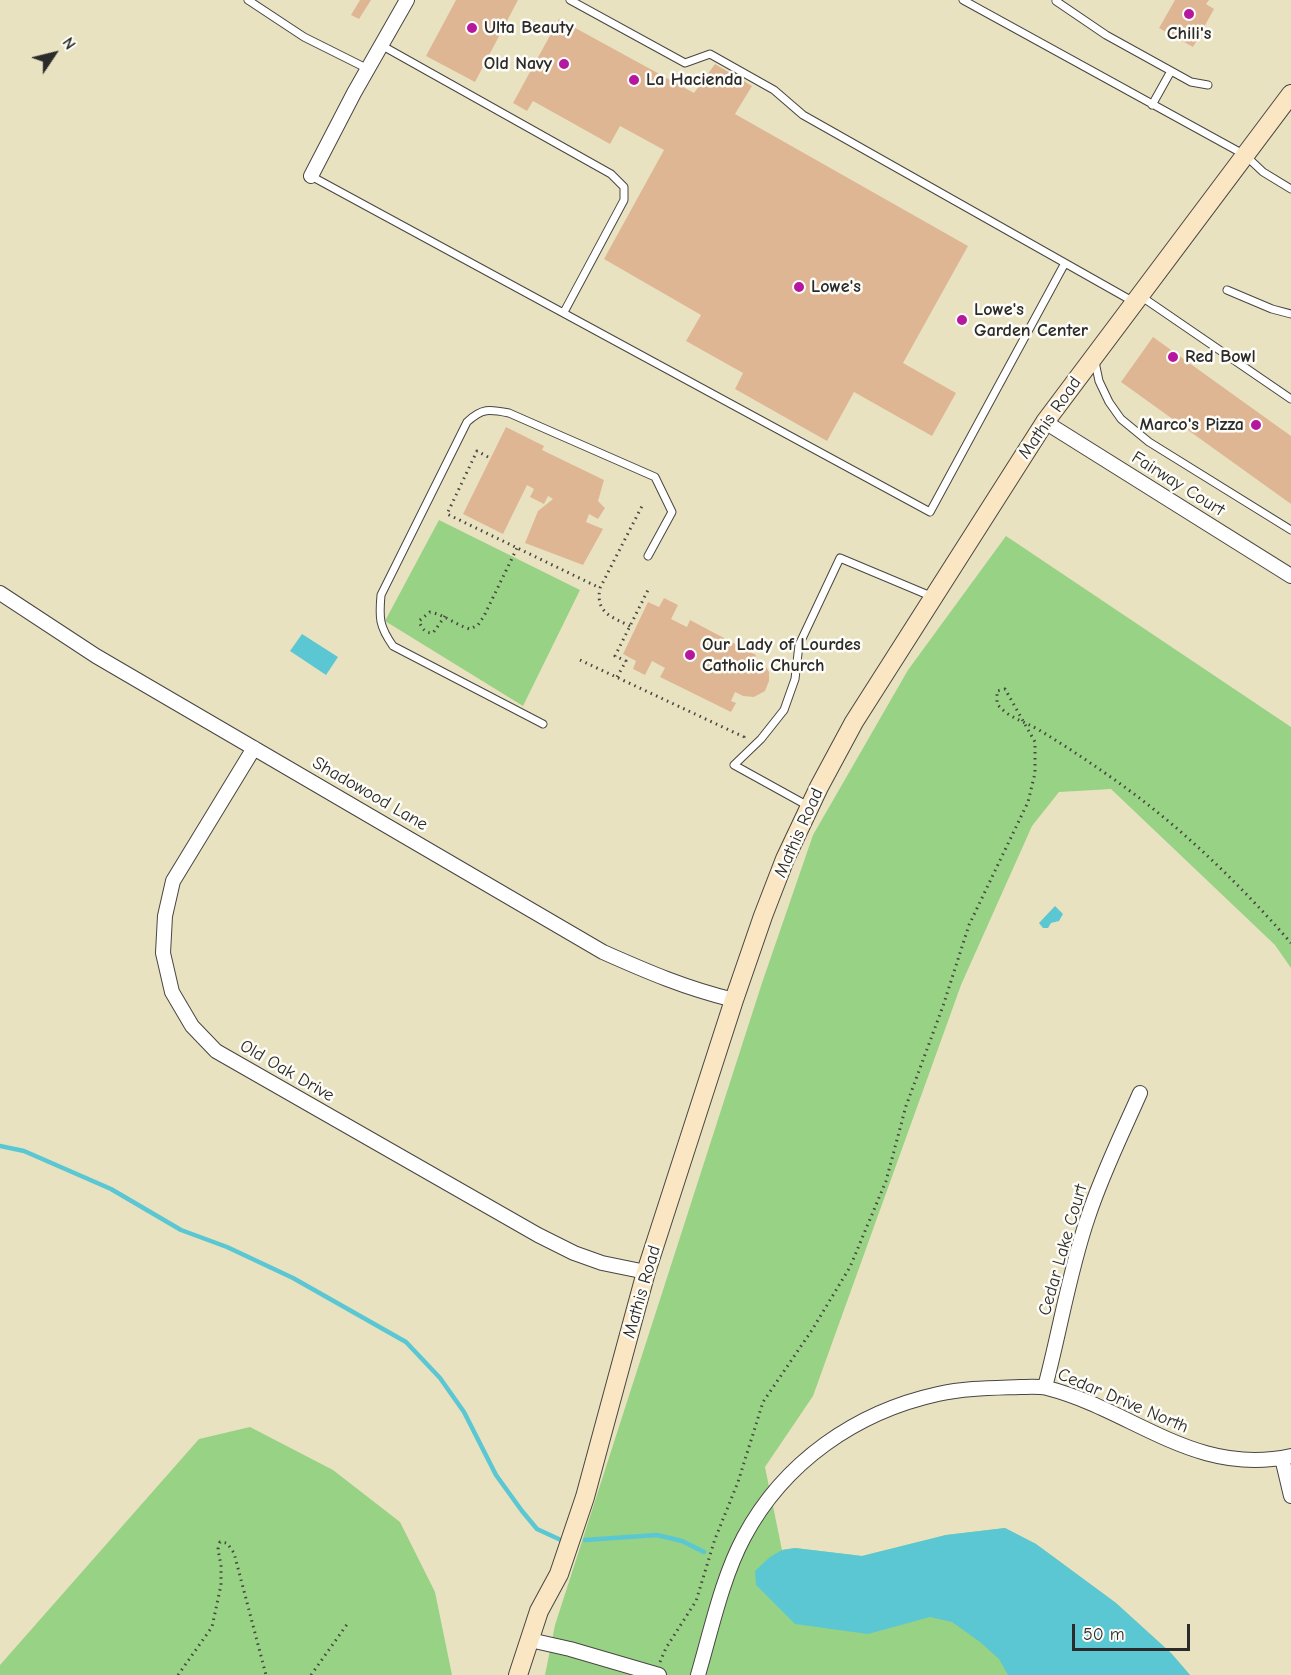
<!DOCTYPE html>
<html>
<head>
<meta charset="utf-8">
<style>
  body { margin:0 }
  #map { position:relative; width:1291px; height:1675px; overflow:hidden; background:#e9e2c1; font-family:"Comic Neue",sans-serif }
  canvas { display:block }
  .north { position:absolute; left:24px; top:24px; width:60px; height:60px; -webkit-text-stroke:4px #fdfcf7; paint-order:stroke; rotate:55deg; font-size:16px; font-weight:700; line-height:24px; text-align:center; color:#2b2b2b }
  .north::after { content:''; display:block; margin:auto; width:21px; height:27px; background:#2b2b2b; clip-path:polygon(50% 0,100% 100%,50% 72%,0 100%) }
  .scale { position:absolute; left:1072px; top:1624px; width:118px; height:27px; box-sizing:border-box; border:3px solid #2b2b2b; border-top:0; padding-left:8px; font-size:18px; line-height:21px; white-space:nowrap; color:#2b2b2b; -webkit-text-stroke:4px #fdfcf7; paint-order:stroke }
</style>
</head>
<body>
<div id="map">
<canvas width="1291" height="1675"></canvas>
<div class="north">N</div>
<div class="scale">50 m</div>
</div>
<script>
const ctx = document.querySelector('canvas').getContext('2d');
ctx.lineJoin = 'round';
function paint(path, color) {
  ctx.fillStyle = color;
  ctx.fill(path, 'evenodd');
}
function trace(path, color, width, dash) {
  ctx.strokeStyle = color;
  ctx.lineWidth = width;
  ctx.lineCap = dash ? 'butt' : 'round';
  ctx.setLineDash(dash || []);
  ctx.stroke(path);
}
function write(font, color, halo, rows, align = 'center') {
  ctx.font = font + ' "Comic Neue",sans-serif';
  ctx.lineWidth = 5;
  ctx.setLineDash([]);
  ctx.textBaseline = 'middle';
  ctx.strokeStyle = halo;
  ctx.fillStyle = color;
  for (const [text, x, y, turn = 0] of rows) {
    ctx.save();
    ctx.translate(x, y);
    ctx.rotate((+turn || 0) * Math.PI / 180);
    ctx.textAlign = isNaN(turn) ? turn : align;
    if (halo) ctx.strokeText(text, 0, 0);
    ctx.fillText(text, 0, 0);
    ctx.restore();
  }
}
const green = new Path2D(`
  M439,520l141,70 -57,116 -138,-85z
  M1006,536l285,191v241l-16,-23 -164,-156 -52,3 -27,34 -71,159 -148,411 -48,71 17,83 13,-2 67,8 84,-21 59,-7 31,16 80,59 55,50 19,22h-645l10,-50 207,-642 51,-148 95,-165z
  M250,1427l83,43 67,52 35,70 17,83h-452v-10l199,-226z`);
const water = new Path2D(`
  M302,634l36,23 -12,18 -36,-24z
  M1055,906l8,8 -4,7 -8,2 -3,5h-5l-4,-5z
  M1005,1528l31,16 80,59 55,50 19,22h-182l-9,-16 -19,-17 -28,-20 -22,-5 -62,17 -73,-10 -39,-39 -1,-14 15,-14 12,-7 13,-2 67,8 84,-21z`);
const stream = new Path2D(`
  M0,1146l24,5 87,38 70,41 46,17 66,31 113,64 34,36 24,34 32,63 26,36 15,18 26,12
  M585,1540l72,-5 25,6 22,11`);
const building = new Path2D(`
  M360,0h11l-12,19 -8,-4z
  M456,0h62l-43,82 -49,-26z
  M1175,0h34l-3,4 8,5 -21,38 -34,-19z
  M559,19l135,74 21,-29 37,22 -17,28 233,132 -65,117 53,30 -24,43 -78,-44 -27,49 -92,-52 8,-16 -57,-32 15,-26 -97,-56 60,-109 -44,-24 -10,18 -77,-43 -6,10 -14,-8z
  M1153,337l138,99v68l-170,-122z
  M506,427l38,19 -2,4 62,30 -6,21 7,7 -7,11 -9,-5 -3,8 17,7 -20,36 -58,-22 13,-32 15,-12 -5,-3 -4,8 -14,-7 4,-8 -7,-4 -24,49 -40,-20z
  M664,598l14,7 -7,14 16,8 3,-7 66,35 -2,5 12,7 3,5v9l-4,10 -11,6 -11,-1 -8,-4 -4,9 5,2 -5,9 -71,-35 5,-9 -13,-7 -7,14 -12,-6 3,-8 -13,-7 25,-52 11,5z`);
const path = new Path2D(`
  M488,457l-11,-6 -30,63 153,74
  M445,616l-12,17c-8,0 -11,-4 -14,-12l11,-9c15,3 26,13 40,17l8,-4 6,-9 33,-68
  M630,626c-18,-9 -35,-13 -30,-38l42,-82
  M580,660l164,77 -2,3
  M617,677l9,-16 -11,-5 34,-68
  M660,1662l6,-14 30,-47 19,-62 23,-57 25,-80 49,-72 38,-63 36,-86 20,-75 37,-100 26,-81 59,-123 7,-29v-31l-30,-53 -8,2v13c13,15 25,16 42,26 25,15 49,31 73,48 66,46 126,104 179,165
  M178,1675l34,-48 9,-42v-19l-3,-17 2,-7 7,1 7,10 32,122
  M311,1675l37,-52`);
const lane = new Path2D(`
  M248,0l56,37 64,32
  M570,0l115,63 25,-9 64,36 29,25 331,187
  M963,0l282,155 18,17 28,17
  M1056,1l50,34 85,47 17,3
  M381,45l230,129 13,13v13l-60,112
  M1152,105l19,-34
  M311,176l619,336 135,-249
  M1227,290l45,19 19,5
  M1142,297l149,102
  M1095,362l4,19 10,21 12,17 28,23 142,88
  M543,724l-150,-78c-14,-20 -14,-28 -12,-51l86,-173c15,-14 22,-13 42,-9l146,64 17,35 -24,44
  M810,807l-76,-42 27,-26 23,-29 11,-31 4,-34 41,-87 93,39`);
const street = new Path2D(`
  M311,176l43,-83 53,-93
  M1045,422l246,154
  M0,593l96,63 507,296c45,20 82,36 131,48
  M254,748l-81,133 -8,35 -2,37 9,39 20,34 24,25 322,184 36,18 28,10 44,9
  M1045,1387c15,-56 24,-115 43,-170 14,-43 34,-83 52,-124
  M1282,1458l9,38
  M530,1640l40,9 89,26
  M698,1675c13,-44 24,-97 46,-138 40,-75 112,-125 194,-143 27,-6 54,-6 82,-7 8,0 18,-1 27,1 86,22 148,89 244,68`);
const secondary = new Path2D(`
  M518,1675l21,-64 20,-37 26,-77 61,-225 88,-272 29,-84 22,-57 34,-72 35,-65 191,-300 246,-328`);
const markers = [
  [1189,14,6,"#b5179e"],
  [472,28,6,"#b5179e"],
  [564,64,6,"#b5179e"],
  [634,80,6,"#b5179e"],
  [799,287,6,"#b5179e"],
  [962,320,6,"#b5179e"],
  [1173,357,6,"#b5179e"],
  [1256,425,6,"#b5179e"],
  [690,655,6,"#b5179e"]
];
const poiNames = [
  ["Ulta Beauty",484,28],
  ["Chili's",1189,34,"center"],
  ["Old Navy",552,64,"right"],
  ["La Hacienda",646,80],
  ["Lowe's",811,287],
  ["Lowe's",974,310],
  ["Garden Center",974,331],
  ["Red Bowl",1185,357],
  ["Marco's Pizza",1244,425,"right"],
  ["Our Lady of Lourdes",702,645],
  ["Catholic Church",702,666]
];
const streetNames = [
  ["Mathis Road",1050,418,-55],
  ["Fairway Court",1178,484,32],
  ["Shadowood Lane",370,794,30],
  ["Mathis Road",799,833,-66],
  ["Old Oak Drive",287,1071,30],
  ["Cedar Lake Court",1063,1250,-74],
  ["Mathis Road",642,1292,-74],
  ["Cedar Drive North",1123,1401,23]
];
paint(green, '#98d285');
paint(water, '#5bc7d3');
trace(stream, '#5bc7d3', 4.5);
paint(building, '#dfb694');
trace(lane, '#484642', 9);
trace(street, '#484642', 16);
trace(secondary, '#484642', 20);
trace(path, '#484642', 3, [1.5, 4.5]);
trace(lane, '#fff', 7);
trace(street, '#fff', 14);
trace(secondary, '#fbe6c3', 18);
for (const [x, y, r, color] of markers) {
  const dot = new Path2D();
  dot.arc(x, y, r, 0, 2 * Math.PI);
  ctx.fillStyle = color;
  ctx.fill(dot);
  trace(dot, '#fdfcf7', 2);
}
write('bold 18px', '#2b2b2b', '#fdfcf7', poiNames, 'left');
write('18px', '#2b2b2b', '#fdfcf7', streetNames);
</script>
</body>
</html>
